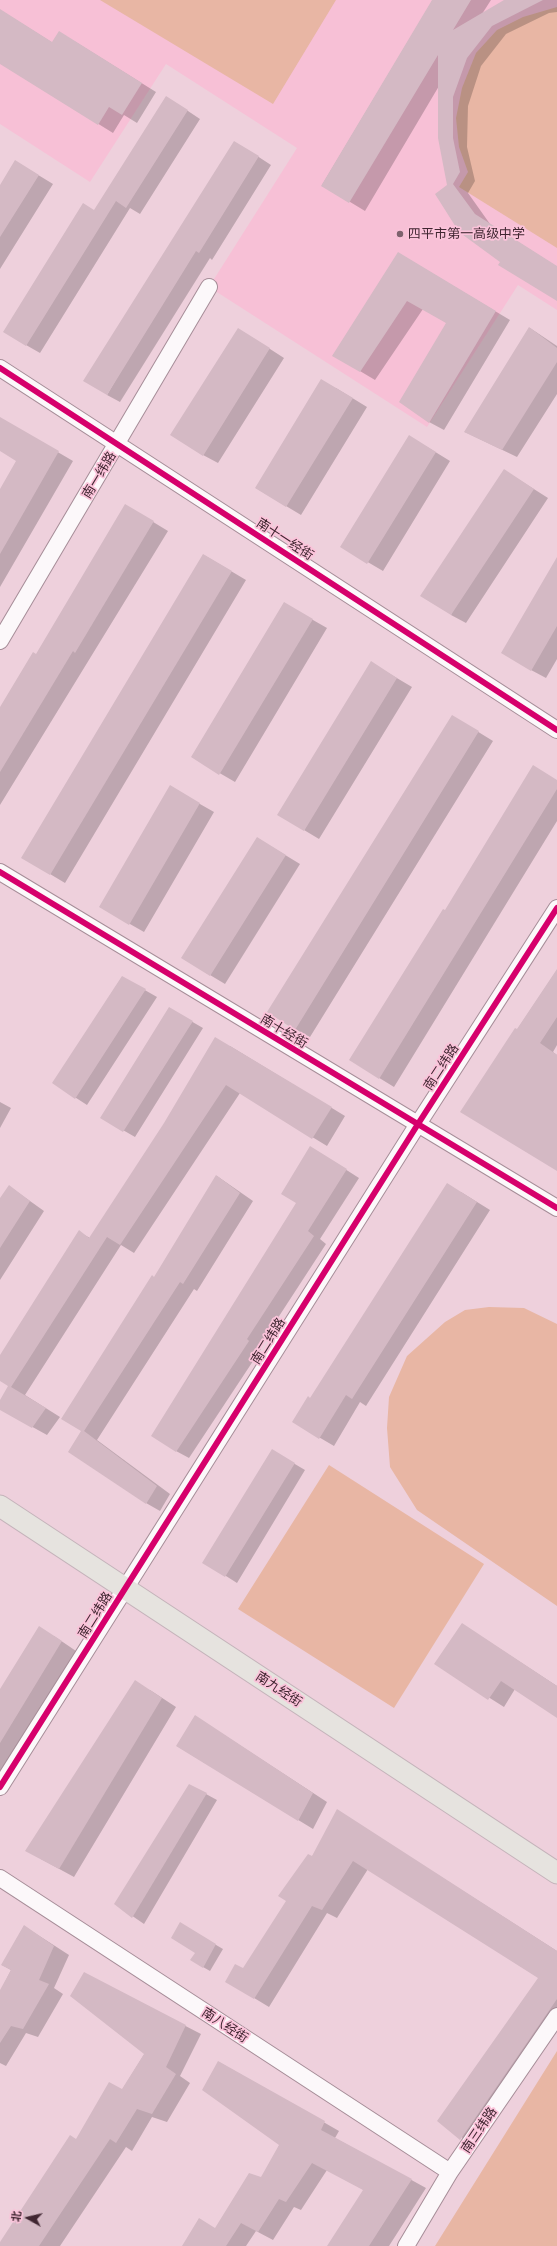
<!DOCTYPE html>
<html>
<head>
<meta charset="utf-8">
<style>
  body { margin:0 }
  #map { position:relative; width:557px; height:2246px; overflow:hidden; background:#eed0dc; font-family:"Exo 2","Noto Sans SC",sans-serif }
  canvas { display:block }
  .north { position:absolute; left:8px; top:2198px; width:40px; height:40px; -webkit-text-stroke:3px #fbc3da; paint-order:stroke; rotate:278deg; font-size:11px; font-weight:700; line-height:16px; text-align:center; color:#402631 }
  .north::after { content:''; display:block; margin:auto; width:14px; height:18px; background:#402631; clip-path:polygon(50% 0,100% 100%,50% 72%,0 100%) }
</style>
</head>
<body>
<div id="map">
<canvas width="557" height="2246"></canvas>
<div class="north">北</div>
</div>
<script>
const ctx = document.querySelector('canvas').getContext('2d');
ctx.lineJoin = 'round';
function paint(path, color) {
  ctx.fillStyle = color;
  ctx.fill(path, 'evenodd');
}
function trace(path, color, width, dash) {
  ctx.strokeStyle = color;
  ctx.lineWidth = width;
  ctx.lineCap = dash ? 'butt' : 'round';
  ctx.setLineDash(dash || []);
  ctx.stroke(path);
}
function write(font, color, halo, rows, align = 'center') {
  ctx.font = font + ' "Exo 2","Noto Sans SC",sans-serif';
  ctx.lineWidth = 3.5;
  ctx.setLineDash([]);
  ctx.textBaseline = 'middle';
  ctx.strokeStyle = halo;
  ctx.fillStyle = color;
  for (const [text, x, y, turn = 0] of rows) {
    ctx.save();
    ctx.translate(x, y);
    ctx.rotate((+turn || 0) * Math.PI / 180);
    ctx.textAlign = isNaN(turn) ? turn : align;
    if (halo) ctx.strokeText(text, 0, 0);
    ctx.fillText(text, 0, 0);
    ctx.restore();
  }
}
const built = new Path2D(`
  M0,0h557v310l-39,-25 -91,142 -218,-140 88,-139 -131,-84 -76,118 -90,-58z`);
const green = new Path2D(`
  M100,0h236l-63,104z
  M557,7v241l-98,-61 9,-15 -9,-25 -3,-29 6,-30 14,-35 21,-23 26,-13z
  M489,1307l35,1 33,16v282l-140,-96 -27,-43 -3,-39 2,-31 18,-41 38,-34 20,-12z
  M329,1465l155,99 -90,144 -156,-99z
  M557,2051v195h-122z`);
const shadow = new Path2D(`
  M433,0h58l-9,14 24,-14h51v12l-8,1 -43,21 -25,32 -13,40 -1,41 8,34 -7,12 22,31 67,43v32l-56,-37 -53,-76 -9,-100 -74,125 -43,-26z
  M0,10l53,33 21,-2 82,51 -19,31 -13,-8 -11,18 -113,-70z
  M179,105l21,14 -60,95 -10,-6 -90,145 -14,-8 68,-134z
  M248,150l23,15 -59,95 -2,-2 -90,144 -13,-7z
  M30,170l23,14 -53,85v-82z
  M413,262l97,58 -66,110 -15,-8 18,-99 -24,-14 -48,71 -42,-25z
  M530,328l27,18v48l-40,63 -52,-25z
  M253,338l31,20 -66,105 -15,-8z
  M336,388l31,19 -66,108 -45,-27z
  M3,420l70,41 -73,126v-96l18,-31 -18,-10v-24z
  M424,445l26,16 -67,110 -41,-24z
  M504,470l44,28 -82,125 -15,-8z
  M140,514l28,17 -168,274v-96l36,-54z
  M204,555l42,25 -181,303 -15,-9z
  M557,559v100l-11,19 -15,-8z
  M299,612l28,16 -92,154 -43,-25z
  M385,671l27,16 -93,152 -15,-9z
  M467,725l26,16 -183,296 -15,-8z
  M557,780v41l-163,266 -44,-27 95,-149z
  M170,787l44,25 -70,120 -44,-25z
  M272,847l28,17 -75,120 -15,-9z
  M557,970v75l-4,7 4,3v115l-95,-58z
  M122,977l35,20 -70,108 -34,-22z
  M170,1009l33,19 -68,109 -33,-19z
  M230,1046l115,70 -18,30 -87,-53 -106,160 -13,-8 -96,150 35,22 -13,18 -47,-26v-7l9,-16 -9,-6v-23l79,-125 11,6z
  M0,1102l11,6 -11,20z
  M323,1155l36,23 -39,61 6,5 -67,103 2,2 -72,109 -13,-7z
  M217,1176l36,25 -56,90 -3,-2 -97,151 73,54 -10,17 -14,-8 -64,-72 73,-153z
  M9,1186l35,25 -44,69v-80z
  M461,1192l29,18 -124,196 -6,-4 -26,44 -41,-24z
  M283,1457l22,13 -68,113 -33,-21z
  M462,1624l95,62v31l-42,-28 -11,18 -68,-43z
  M54,1636l22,15 -76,124v-84z
  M150,1690l26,17 -102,170 -33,-18z
  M195,1716l132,86 -14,27 -136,-83z
  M206,1794l11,6 -73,124 -29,-20z
  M338,1811l219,140v78l-81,118 -38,-26 101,-143 -171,-109 -31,49 -10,-5 -58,94 -43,-26 17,-11 44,-69z
  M180,1924l43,25 -13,22 -7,-4z
  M24,1926l45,29 -15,33 9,6 -25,43 -12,-4 -20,33 -6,-3v-71l11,-22 -9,-5z
  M85,1974l116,60 -21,42 10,7 -23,39 -15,-5 -20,34 -6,-4 -66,99h-60l77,-105 45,-51 23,-37z
  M219,2062l120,69 -4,7 91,50 -37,58h-61l36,-56 -37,-20 -26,40 -7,-3 -21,33 -17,-9 -10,15h-63l33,-17 45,-50 19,-35z`);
const building = new Path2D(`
  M432,0h39l-18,30 51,-30h39l-51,26 -25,32 -14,39v41l7,34 -7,12 22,30 82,52v35l-59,-36 2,-3 -41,-30 -24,-38 12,-9 -9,-47v-83l-89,148 -28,-17z
  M0,9l52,33 7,-11 83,52 -20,32 -13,-8 -11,18 -98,-61z
  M166,96l22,14 -62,98 -10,-7 -90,145 -23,-14 80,-129 11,7z
  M234,141l25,15 -60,97 -3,-2 -89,144 -24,-14z
  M15,160l24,15 -39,62v-52z
  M398,252l98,59 -67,112 -30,-21 47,-79 -39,-22 -47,71 -28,-16z
  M529,327l28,21v14l-55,88 -38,-18z
  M238,328l32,20 -67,108 -33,-21z
  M321,379l32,19 -67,109 -31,-19z
  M0,417l59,34 -59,103v-65l16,-28 -16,-10z
  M409,435l27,17 -69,112 -27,-17z
  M504,469l30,20 -83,126 -31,-19z
  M125,504l29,17 -79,132 -2,-2 -73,121v-65l33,-55 3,2z
  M203,554l29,17 -182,304 -29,-17z
  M557,557v69l-26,45 -30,-18z
  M284,602l29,17 -94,156 -28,-18z
  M371,661l26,17 -93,153 -27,-16z
  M452,715l27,16 -184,299 -28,-18z
  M533,765l24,15v9l-178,290 -30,-19 94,-151 2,1z
  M170,785l30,18 -71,122 -30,-18z
  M257,837l29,18 -76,121 -29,-18z
  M557,969v48l-17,26 17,12v116l-97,-59 55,-84 2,1z
  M122,976l24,13 -71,110 -23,-16z
  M169,1007l24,14 -70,111 -23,-14z
  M215,1037l117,70 -20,32 -86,-54 -106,160 -13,-8 -96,150 35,21 -14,20 -32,-18v-10l8,-14 -8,-5v-26l79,-125 10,8 75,-115z
  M310,1146l37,23 -39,62 6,5 -67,103 2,2 -73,111 -25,-16 145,-233 -15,-9z
  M216,1175l24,18 -57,91 -3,-2 -96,149 73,55 -11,18 -78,-52 13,-21 -20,-12 91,-144 2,2z
  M447,1183l30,19 -125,197 -6,-4 -27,44 -27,-17 16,-26 2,2z
  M9,1185l21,16 -30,47v-50z
  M272,1449l23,14 -70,114 -23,-14z
  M462,1623l95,63v32l-56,-37 -13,19 -54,-36z
  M39,1626l23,15 -62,102v-54z
  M135,1680l27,18 -103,171 -34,-18z
  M195,1715l118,78 -15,28 -122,-75z
  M189,1784l18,9 -75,125 -18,-14z
  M337,1809l220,142v48l-97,141 -23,-19 101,-143 -185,-117 -31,49 -10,-4 -58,93 -29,-17 10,-18 8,4 43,-67 -8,-5 30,-42 4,2z
  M180,1922l36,22 -13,24 -13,-8 5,-7 -24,-15z
  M24,1925l30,21 -15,34 10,4 -26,45 -12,-3 -11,17v-53l11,-20 -10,-5z
  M84,1972l102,53 -20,42 10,7 -24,40 -15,-5 -21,34 -6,-4 -71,107h-39v-4l70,-107 6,4 33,-57 13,7 22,-35 -74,-58z
  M218,2061l107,60 -4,9 91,49 -43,67h-42l36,-56 -51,-27 -26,39 -7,-3 -21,33 -17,-9 -15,23h-44l17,-28 16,10 34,-55 12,4 18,-32 -77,-55z`);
const minor = new Path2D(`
  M0,368l557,362
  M0,641l209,-354
  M0,872l557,336
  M0,1787l418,-663 139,-216
  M0,1878l450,294
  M406,2246l44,-74 107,-156`);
const major = new Path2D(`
  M0,1506l557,367`);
const cycleway = new Path2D(`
  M0,368l557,362
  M0,872l557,336
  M0,1787l418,-663 139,-216`);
const markers = [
  [400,234,4,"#7d626d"]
];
const poiNames = [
  ["四平市第一高级中学",408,234]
];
const streetNames = [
  ["南一纬路",99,475,-59],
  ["南十一经街",285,539,33],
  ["南十经街",284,1031,31],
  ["南二纬路",441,1067,-57],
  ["南二纬路",268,1341,-58],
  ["南二纬路",95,1615,-58],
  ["南九经街",279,1689,33],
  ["南八经街",225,2025,33],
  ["南三纬路",479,2130,-56]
];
paint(built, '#f7c0d6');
paint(green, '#e8b6a4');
paint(shadow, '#0003');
paint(building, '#d4b9c4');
trace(minor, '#a68d98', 18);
trace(major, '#c4b3ba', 23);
trace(minor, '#fcf8fa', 16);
trace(major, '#e6e3df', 21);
trace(cycleway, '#d6006c', 6);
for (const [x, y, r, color] of markers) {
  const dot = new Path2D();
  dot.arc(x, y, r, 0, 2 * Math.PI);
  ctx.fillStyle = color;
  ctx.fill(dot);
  trace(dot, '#fbc3da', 1.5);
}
write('13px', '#402631', '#fbc3da', poiNames, 'left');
write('13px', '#402631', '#fbc3da', streetNames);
</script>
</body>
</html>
